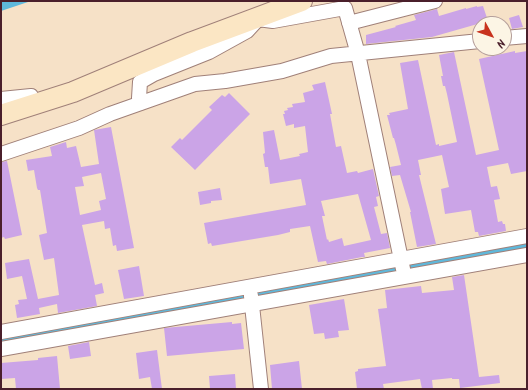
<!DOCTYPE html>
<html>
<head>
<meta charset="utf-8">
<style>
  body { margin:0 }
  #map { position:relative; width:528px; height:390px; overflow:hidden; background:#f6e1c7; font-family:Kalam,sans-serif }
  canvas { display:block }
  .frame { position:absolute; inset:0; border:2px solid #4a1f2b; pointer-events:none }
  .north { position:absolute; left:472px; top:16px; width:40px; height:40px; box-sizing:border-box; background:#fcf5e5; border:1px solid #b59f9b; border-radius:50%; rotate:130deg; font-size:11px; font-weight:700; line-height:16px; text-align:center; color:#4a1f2b }
  .north::after { content:''; display:block; margin:auto; width:14px; height:18px; background:#c8321e; clip-path:polygon(50% 0,100% 100%,50% 72%,0 100%) }
</style>
</head>
<body>
<div id="map">
<canvas width="528" height="390"></canvas>
<div class="frame"></div>
<div class="north">N</div>
</div>
<script>
const ctx = document.querySelector('canvas').getContext('2d');
ctx.lineJoin = 'round';
function paint(path, color) {
  ctx.fillStyle = color;
  ctx.fill(path, 'evenodd');
}
function trace(path, color, width, dash) {
  ctx.strokeStyle = color;
  ctx.lineWidth = width;
  ctx.lineCap = dash ? 'butt' : 'round';
  ctx.setLineDash(dash || []);
  ctx.stroke(path);
}
const water = new Path2D(`
  M1,1h30l-30,10z`);
const canal = new Path2D(`
  M1,339l526,-94`);
const building = new Path2D(`
  M477,6v1l6,-1 5,15 -56,16 -66,7v-9l30,-8 -1,-1 21,-6 -2,-5 23,-6 2,7 27,-8v1z
  M519,15l4,12 -11,2 -3,-11z
  M515,51v2l12,-2v120l-16,3 -3,-11 -21,4 4,20 6,-1 3,13 -6,1 4,22 4,-1 1,3h2l1,7 -27,5 -1,-4h-3l-4,-22 -26,4 -4,-25 8,-2 -7,-32 -24,5 3,15h-2l17,69 -19,3 -7,-35h1l-11,-37 -8,1 -2,-9 11,-2 -5,-20 -2,-7h-1l-6,-23h3l-1,-2 19,-4 -8,-46 18,-3 18,85 3,-1v2l18,-4 -10,-48 -2,-8h-2l-2,-10h2l-4,-21 15,-3 22,103 23,-5 -20,-91z
  M325,82l7,32h-2l6,33 5,-1 6,27 10,-2 1,2 15,-4 6,27 -3,1 2,9 -4,1 7,27 6,-1 3,15 -26,5 1,4h-3l-35,7 -1,-3 -8,1 -8,-36 -20,3v3l-12,3 -66,11 -1,-3 -3,1 -4,-21 102,-18 -5,-26 -31,5 -2,-17h-3l-2,-13 2,-1 -2,-21 11,-2 6,30 20,-4 -1,-2 9,-2 -3,-26 -11,2v-4l-8,2 -3,-12h2l-1,-3 4,-1 -1,-2 6,-1 -1,-3 13,-2 -2,-9 11,-3 -2,-5zM358,194l13,46 -27,6 -2,-8 -13,4 -1,-3 -1,1 -5,-24h3l-4,-15z
  M229,93l21,21 -55,56 -24,-23 9,-9 2,2 30,-30 -3,-3 13,-12 3,2z
  M111,127l23,121 -17,3 -1,-6 -3,1 -3,-18 -5,1 -1,-8 -22,4 13,60 7,-2 2,10 -9,2 2,11 -39,7 -1,-9 -18,4 1,6 -23,4 -2,-13 4,-1 -1,-4 9,-1 -5,-23 -15,3 -2,-16 24,-4 9,40 21,-4 -5,-37 -10,2 -5,-25 8,-2 -7,-43h-2l-1,-2 -3,-18 -6,1 -2,-11 26,-4 -2,-9 16,-5 1,6 9,-2 5,21 18,-3 -5,-34zM101,173l5,26 -7,2 2,9 -21,5 -5,-28 9,-1 -2,-9z
  M7,161l15,74 -17,4 -1,-2 -3,1v-76z
  M220,188l2,12 -11,1v2l-11,2 -2,-13z
  M139,266l5,30 -20,3 -6,-29z
  M464,275l15,102 20,-2 1,8 -40,5 -1,-9h-7v-1l-20,2 1,9h-11l-2,-10 -37,5 1,5h-27l-2,-17 3,-1v-2l28,-3 -8,-57 9,-1 -2,-18 36,-4 1,7 32,-3 -2,-13z
  M344,299l5,31 -11,1 1,6 -14,2 -1,-6 -10,1 -5,-29z
  M232,322v2l9,-1 3,26 -77,7 -3,-28z
  M89,342l2,14 -21,3 -2,-13z
  M157,350l5,39h-10l-2,-12 -11,2 -3,-26z
  M57,356l3,33h-44l-1,-11 -14,1v-16l37,-3v-2z
  M299,361l3,28h-30l-2,-24z
  M235,374l1,15h-26l-1,-13z`);
const street = new Path2D(`
  M349,23l86,-22
  M504,38l23,-2
  M1,99l30,-3 3,9
  M141,103l-2,-5 1,-16 14,-8 55,-22 38,-21 11,-12 15,2 72,-13 13,46 45,215
  M1,154l78,-26 31,-14 85,-30 30,-3 57,-10 49,-15 149,-15
  M251,296l10,93
  M1,332l526,-96
  M1,349l526,-94`);
const secondary = new Path2D(`
  M1,115l72,-23 119,-50 110,-41`);
paint(water, '#5eb8db');
trace(canal, '#5eb8db', 13);
paint(building, '#cba4e7');
trace(street, '#a08079', 16);
trace(secondary, '#a08079', 22);
trace(street, '#fff', 14);
trace(secondary, '#fbe6c4', 20);
</script>
</body>
</html>
